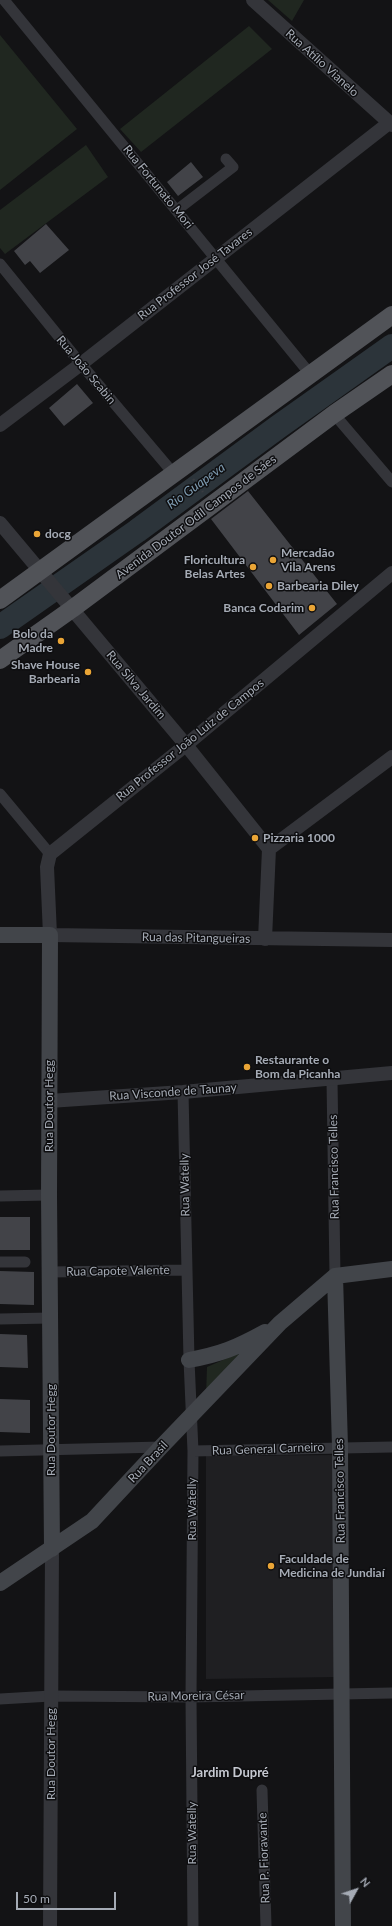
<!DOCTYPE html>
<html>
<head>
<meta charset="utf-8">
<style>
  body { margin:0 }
  #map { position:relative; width:392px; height:1926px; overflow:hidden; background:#131315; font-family:Lato,sans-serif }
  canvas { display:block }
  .north { position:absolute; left:336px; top:1870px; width:40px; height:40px; -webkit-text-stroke:3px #0e0e10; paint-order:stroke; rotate:50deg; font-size:11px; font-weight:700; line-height:16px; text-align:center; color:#a5abb5 }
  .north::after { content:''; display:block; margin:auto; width:14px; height:18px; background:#a5abb5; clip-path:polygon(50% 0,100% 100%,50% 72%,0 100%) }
  .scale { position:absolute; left:16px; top:1892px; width:100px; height:18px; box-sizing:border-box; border:2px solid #a5abb5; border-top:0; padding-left:5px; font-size:12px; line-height:14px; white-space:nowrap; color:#a5abb5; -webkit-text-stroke:3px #0e0e10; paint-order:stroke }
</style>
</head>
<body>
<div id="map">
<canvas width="392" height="1926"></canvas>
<div class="north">N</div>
<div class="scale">50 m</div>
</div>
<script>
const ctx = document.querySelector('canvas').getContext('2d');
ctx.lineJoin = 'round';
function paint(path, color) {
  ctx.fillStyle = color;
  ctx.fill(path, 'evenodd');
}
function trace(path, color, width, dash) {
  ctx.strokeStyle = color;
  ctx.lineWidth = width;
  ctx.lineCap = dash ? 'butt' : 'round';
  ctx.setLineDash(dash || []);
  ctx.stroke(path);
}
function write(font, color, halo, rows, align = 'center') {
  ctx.font = font + ' Lato,sans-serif';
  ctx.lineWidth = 3;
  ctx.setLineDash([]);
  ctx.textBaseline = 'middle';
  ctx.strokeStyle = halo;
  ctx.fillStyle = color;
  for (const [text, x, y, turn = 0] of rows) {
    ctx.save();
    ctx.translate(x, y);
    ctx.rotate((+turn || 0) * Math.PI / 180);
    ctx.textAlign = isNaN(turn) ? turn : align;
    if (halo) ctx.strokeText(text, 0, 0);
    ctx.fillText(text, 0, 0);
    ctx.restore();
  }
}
const built = new Path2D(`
  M336,1455l-1,222 -129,2v-223z`);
const green = new Path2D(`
  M268,0h36l-12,21z
  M249,26l23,23 -131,103 -21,-23z
  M0,35l77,94 -77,61z
  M86,145l22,32 -103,77 -5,-6v-38z
  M248,1349l-42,47 1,-29z`);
const river = new Path2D(`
  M0,627l137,-96 141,-104 114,-81`);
const building = new Path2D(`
  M191,162l12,15 -25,19 -11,-14z
  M46,224l23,26 -29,23 -10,-12 -5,4 -11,-14z
  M77,384l16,19 -29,23 -15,-18z
  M248,491l89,113 -38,31 -88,-116z
  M0,1217h30v33h-30z
  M0,1271l34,1v33l-34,-1z
  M0,1334l27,1 1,33 -28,-1z
  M0,1399l30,1v33l-30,-1z`);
const path = new Path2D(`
  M193,479l10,13`);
const minor = new Path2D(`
  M4,0l307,375
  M177,210l56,-43 -7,-8
  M0,264l81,100 93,110
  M334,414l58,68
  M0,794l50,60
  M332,1080l3,196
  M183,1092l6,268 4,91 -2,246 2,229
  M0,1196l49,-1
  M0,1262h25
  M50,1272l137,-2
  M0,1319l50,-1
  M0,1451l161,-4
  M193,1451l199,-4
  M0,1699l51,-3 140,1 201,-4
  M262,1790l4,136`);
const tertiary = new Path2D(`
  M253,0l139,125
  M0,425l81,-61 308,-241
  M0,523l186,222 83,104
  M392,573l-206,172 -136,109 -3,13 3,68 342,5
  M269,849l123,-92
  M265,939l4,-90
  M49,1101l134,-9 209,-19
  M50,1926l2,-377`);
const secondary = new Path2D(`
  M0,935h50l-1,260 3,354
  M335,1276l5,171 3,479
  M189,1360c32,-6 47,-12 76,-28
  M0,1583l92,-62 69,-74 119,-124 55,-47 57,-7`);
const primary = new Path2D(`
  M0,600l392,-285
  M0,660l72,-51 262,-195 58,-40`);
const markers = [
  [37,534,4,"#eaa536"],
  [273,560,4,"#eaa536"],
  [253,567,4,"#eaa536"],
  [269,586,4,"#eaa536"],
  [312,608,4,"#eaa536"],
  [61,641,4,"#eaa536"],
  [88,672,4,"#eaa536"],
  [255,838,4,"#eaa536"],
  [247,1067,4,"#eaa536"],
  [271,1566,4,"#eaa536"]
];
const streetNames = [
  ["Rua Atílio Vianelo",322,63,42],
  ["Rua Fortunato Mori",158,187,51],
  ["Rua Professor José Tavares",195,274,-38],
  ["Rua João Scabin",86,370,50],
  ["Avenida Doutor Odil Campos de Sáes",196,517,-37],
  ["Rua Silva Jardim",136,685,50],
  ["Rua Professor João Luiz de Campos",190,740,-39],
  ["Rua das Pitangueiras",196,938,1],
  ["Rua Visconde de Taunay",173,1092,-4],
  ["Rua Doutor Hegg",49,1106,-90],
  ["Rua Francisco Telles",334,1167,-91],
  ["Rua Watelly",185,1185,-91],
  ["Rua Capote Valente",118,1271,-1],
  ["Rua Doutor Hegg",51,1430,-90],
  ["Rua General Carneiro",268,1449,-2],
  ["Rua Brasil",148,1462,-47],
  ["Rua Francisco Telles",340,1491,-91],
  ["Rua Watelly",192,1509,-90],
  ["Rua Moreira César",196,1696,-1],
  ["Rua Doutor Hegg",51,1754,-90],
  ["Rua Watelly",192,1833,-90],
  ["Rua P. Fioravante",264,1858,-92]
];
const poiNames = [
  ["docg",45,534],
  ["Mercadão",281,553],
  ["Vila Arens",281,567],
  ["Floricultura",245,560,"right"],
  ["Belas Artes",245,574,"right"],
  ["Barbearia Diley",277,586],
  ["Banca Codarim",304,608,"right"],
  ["Bolo da",53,634,"right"],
  ["Madre",53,648,"right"],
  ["Shave House",80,665,"right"],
  ["Barbearia",80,679,"right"],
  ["Pizzaria 1000",263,838],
  ["Restaurante o",255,1060],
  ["Bom da Picanha",255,1074],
  ["Faculdade de",279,1559],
  ["Medicina de Jundiaí",279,1573]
];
const waterNames = [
  ["Rio Guapeva",196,486,-36]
];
const neighbourhoodNames = [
  ["Jardim Dupré",230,1773]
];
paint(built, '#1f1f22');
paint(green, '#202720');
trace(river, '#2c343a', 24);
paint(building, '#424348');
trace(path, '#3a3c41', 2.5, [2, 3]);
trace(minor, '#34353a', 11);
trace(tertiary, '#34353a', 14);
trace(secondary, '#42454a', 16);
trace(primary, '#515358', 18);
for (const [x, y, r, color] of markers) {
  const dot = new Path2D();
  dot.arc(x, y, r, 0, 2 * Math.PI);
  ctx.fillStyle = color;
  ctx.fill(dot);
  trace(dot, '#0e0e10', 1.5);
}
write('12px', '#a5abb5', '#0e0e10', streetNames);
write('bold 12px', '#a5abb5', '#0e0e10', poiNames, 'left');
write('italic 13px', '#7d9aaf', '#0e0e10', waterNames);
write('bold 13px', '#c6c9d1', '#0e0e10', neighbourhoodNames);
</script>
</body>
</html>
